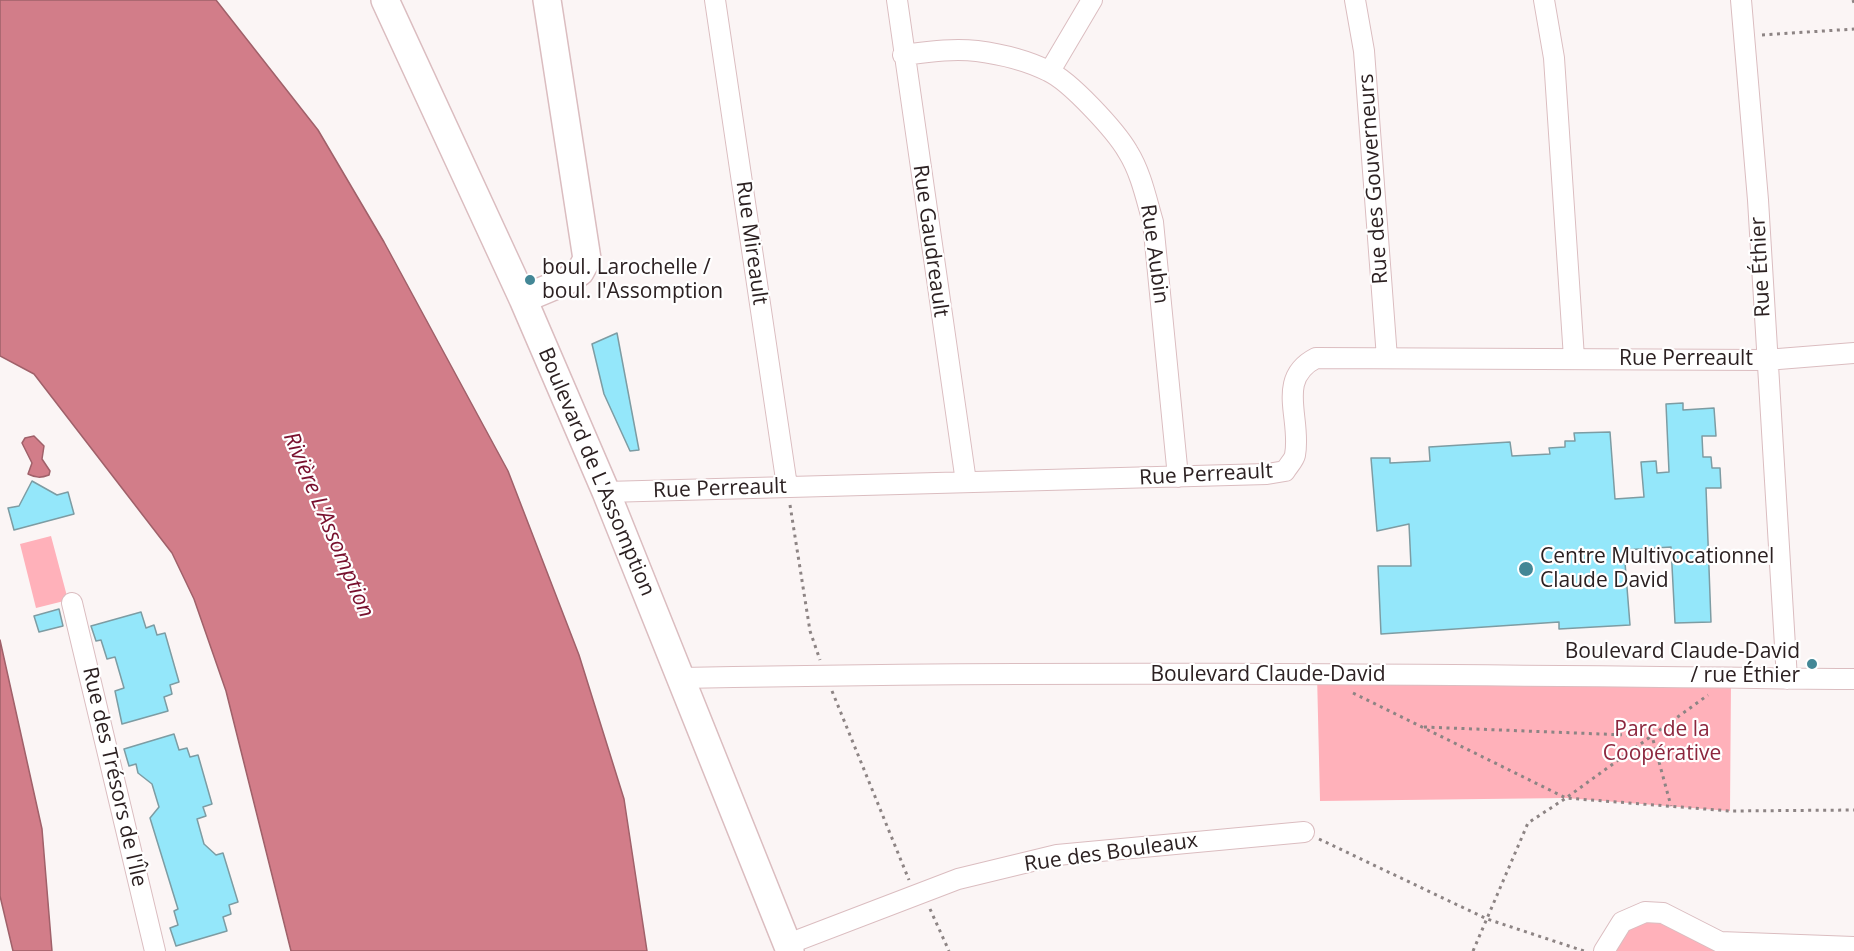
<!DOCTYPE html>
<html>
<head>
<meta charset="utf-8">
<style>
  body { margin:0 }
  canvas { display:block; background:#fbf5f5 }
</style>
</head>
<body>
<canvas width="1854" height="951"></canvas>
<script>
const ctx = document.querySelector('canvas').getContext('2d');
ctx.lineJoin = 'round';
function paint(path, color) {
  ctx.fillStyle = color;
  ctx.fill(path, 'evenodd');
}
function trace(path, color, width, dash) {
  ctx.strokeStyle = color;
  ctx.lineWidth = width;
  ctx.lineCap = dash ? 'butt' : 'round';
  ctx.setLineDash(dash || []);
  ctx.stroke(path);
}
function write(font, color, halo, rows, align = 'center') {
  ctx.font = font + ' "Open Sans",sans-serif';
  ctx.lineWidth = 4.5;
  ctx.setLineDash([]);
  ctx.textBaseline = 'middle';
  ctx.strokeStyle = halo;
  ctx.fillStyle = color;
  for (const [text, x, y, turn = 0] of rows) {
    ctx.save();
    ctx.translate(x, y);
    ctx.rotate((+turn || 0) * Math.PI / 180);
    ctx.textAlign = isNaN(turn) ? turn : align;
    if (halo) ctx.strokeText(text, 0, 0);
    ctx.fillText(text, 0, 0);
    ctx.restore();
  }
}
const green = new Path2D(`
  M51,536l17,64 -32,8 -16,-64z
  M1317,674l414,5 -1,132 -164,-13 -246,3z
  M1645,912l75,30 134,9h-250z`);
const water = new Path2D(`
  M0,0h216l102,130 66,112 124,229 71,184 45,144 23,152h-356l-65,-260 -32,-92 -22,-46 -138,-179 -34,-18z
  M34,436l10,10 -2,13 8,12 -1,4c-8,3 -13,3 -21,-1l4,-11 -10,-20 3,-5z
  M0,640l42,189 10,122h-39l-13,-55z`);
const building = new Path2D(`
  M617,333l22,117 -9,1 -26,-57 -12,-50z
  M1683,403v7l31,-2 2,28h-14l1,21h8l1,11h8l1,20h-15l5,134 -36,1 -4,-76 -47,3 6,75 -71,4v-7l-178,12 -3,-68h33l-2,-42 -32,7 -6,-73h19v5l40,-2 -1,-14 81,-5 2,14 38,-2 -1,-6 16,-1v-6h10l-1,-8 36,-1 5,67 29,-2 -3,-35 15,-1 1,12 12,-1 -3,-68z
  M32,481l25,14 11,-3 6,22 -60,16 -6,-22 11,-2z
  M59,609l4,17 -24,6 -5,-16z
  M141,612l5,16 8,-3 3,10 8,-2 14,49 -9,3 2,9 -8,3 4,14 -46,13 -7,-33 9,-3 -9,-31 -8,2 -6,-19 -5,1 -5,-15z
  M174,734l5,16 8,-2 3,9 8,-2 14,49 -9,3 3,9 -9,3 7,25 12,11 7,-2 15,49 -9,3 2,9 -8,3 4,14 -51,15 -6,-18 8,-3 -4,-14 4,-2 -28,-91 9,-11 -7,-23 -14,-11 -2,-9 -7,2 -5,-17z`);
const path = new Path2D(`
  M1853,0l1,3
  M1762,35l92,-6
  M790,505l20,126 10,29
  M832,691l77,189
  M1353,693l213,105 142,-103
  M1424,727l228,9 19,70
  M1319,839l168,80 97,32
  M930,909l19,42
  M1473,951l55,-128 38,-25 164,13 124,-1`);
const street = new Path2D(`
  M715,0l72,486
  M897,0l69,482
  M1355,0l9,51 23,307
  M1544,0l10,58 20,300
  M1741,0l17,200 29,479
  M903,55c24,-3 49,-7 74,-4 23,3 49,9 71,20 22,10 68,60 80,81 13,21 18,46 25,70l25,255
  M1050,71l42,-71
  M606,492l661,-18 18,-3c3,-5 9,-11 10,-16 7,-36 -20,-76 21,-97l450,2 88,-7
  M72,603l83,348
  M681,678c391,-8 782,-3 1173,1
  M788,944l170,-65 99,-24 247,-23
  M1604,951l18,-29 23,-10 18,1 57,29 134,5`);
const secondary = new Path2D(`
  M385,0l138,299 83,193 184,459
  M523,299l43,-18 14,-9 7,-13 -40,-259`);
const markers = [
  [530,280,6,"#438796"],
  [1526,569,8,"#438796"],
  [1812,664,6,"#438796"]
];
const streetNames = [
  ["Rue des Gouverneurs",1374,179,-94],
  ["Rue Gaudreault",930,241,82],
  ["Rue Mireault",751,243,82],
  ["Rue Aubin",1154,254,82],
  ["Rue Éthier",1761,267,-93],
  ["Rue Perreault",1686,359],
  ["Boulevard de L'Assomption",596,472,67],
  ["Rue Perreault",1206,475,-3],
  ["Rue Perreault",720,489,-2],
  ["Boulevard Claude-David",1268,675],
  ["Rue des Trésors de l'Île",114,777,77],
  ["Rue des Bouleaux",1111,853,-8]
];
const poiNames = [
  ["boul. Larochelle /",542,268],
  ["boul. l'Assomption",542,292],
  ["Centre Multivocationnel",1540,557],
  ["Claude David",1540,581],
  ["Boulevard Claude-David",1800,652,"right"],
  ["/ rue Éthier",1800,676,"right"]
];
const parkNames = [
  ["Parc de la",1662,730],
  ["Coopérative",1662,754]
];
const waterNames = [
  ["Rivière L'Assomption",328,525,67]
];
paint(green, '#ffb1ba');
paint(water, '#d27d89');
trace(water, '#a0616a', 1.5);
paint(building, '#94e7fa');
trace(building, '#7d9ca3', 1.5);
trace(street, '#dbbdc0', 22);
trace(secondary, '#dbbdc0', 30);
trace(path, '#8d8484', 3, [3, 4.5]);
trace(street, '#fff', 20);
trace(secondary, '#fff', 27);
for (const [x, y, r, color] of markers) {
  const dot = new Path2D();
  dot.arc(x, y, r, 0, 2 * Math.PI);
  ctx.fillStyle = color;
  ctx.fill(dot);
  trace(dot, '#fff', 2);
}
write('21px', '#2c2122', '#fff', streetNames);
write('21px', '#2c2122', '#fff', poiNames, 'left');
write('21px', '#8c273e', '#fff', parkNames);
write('italic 22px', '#78102e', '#fff', waterNames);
</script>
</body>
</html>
